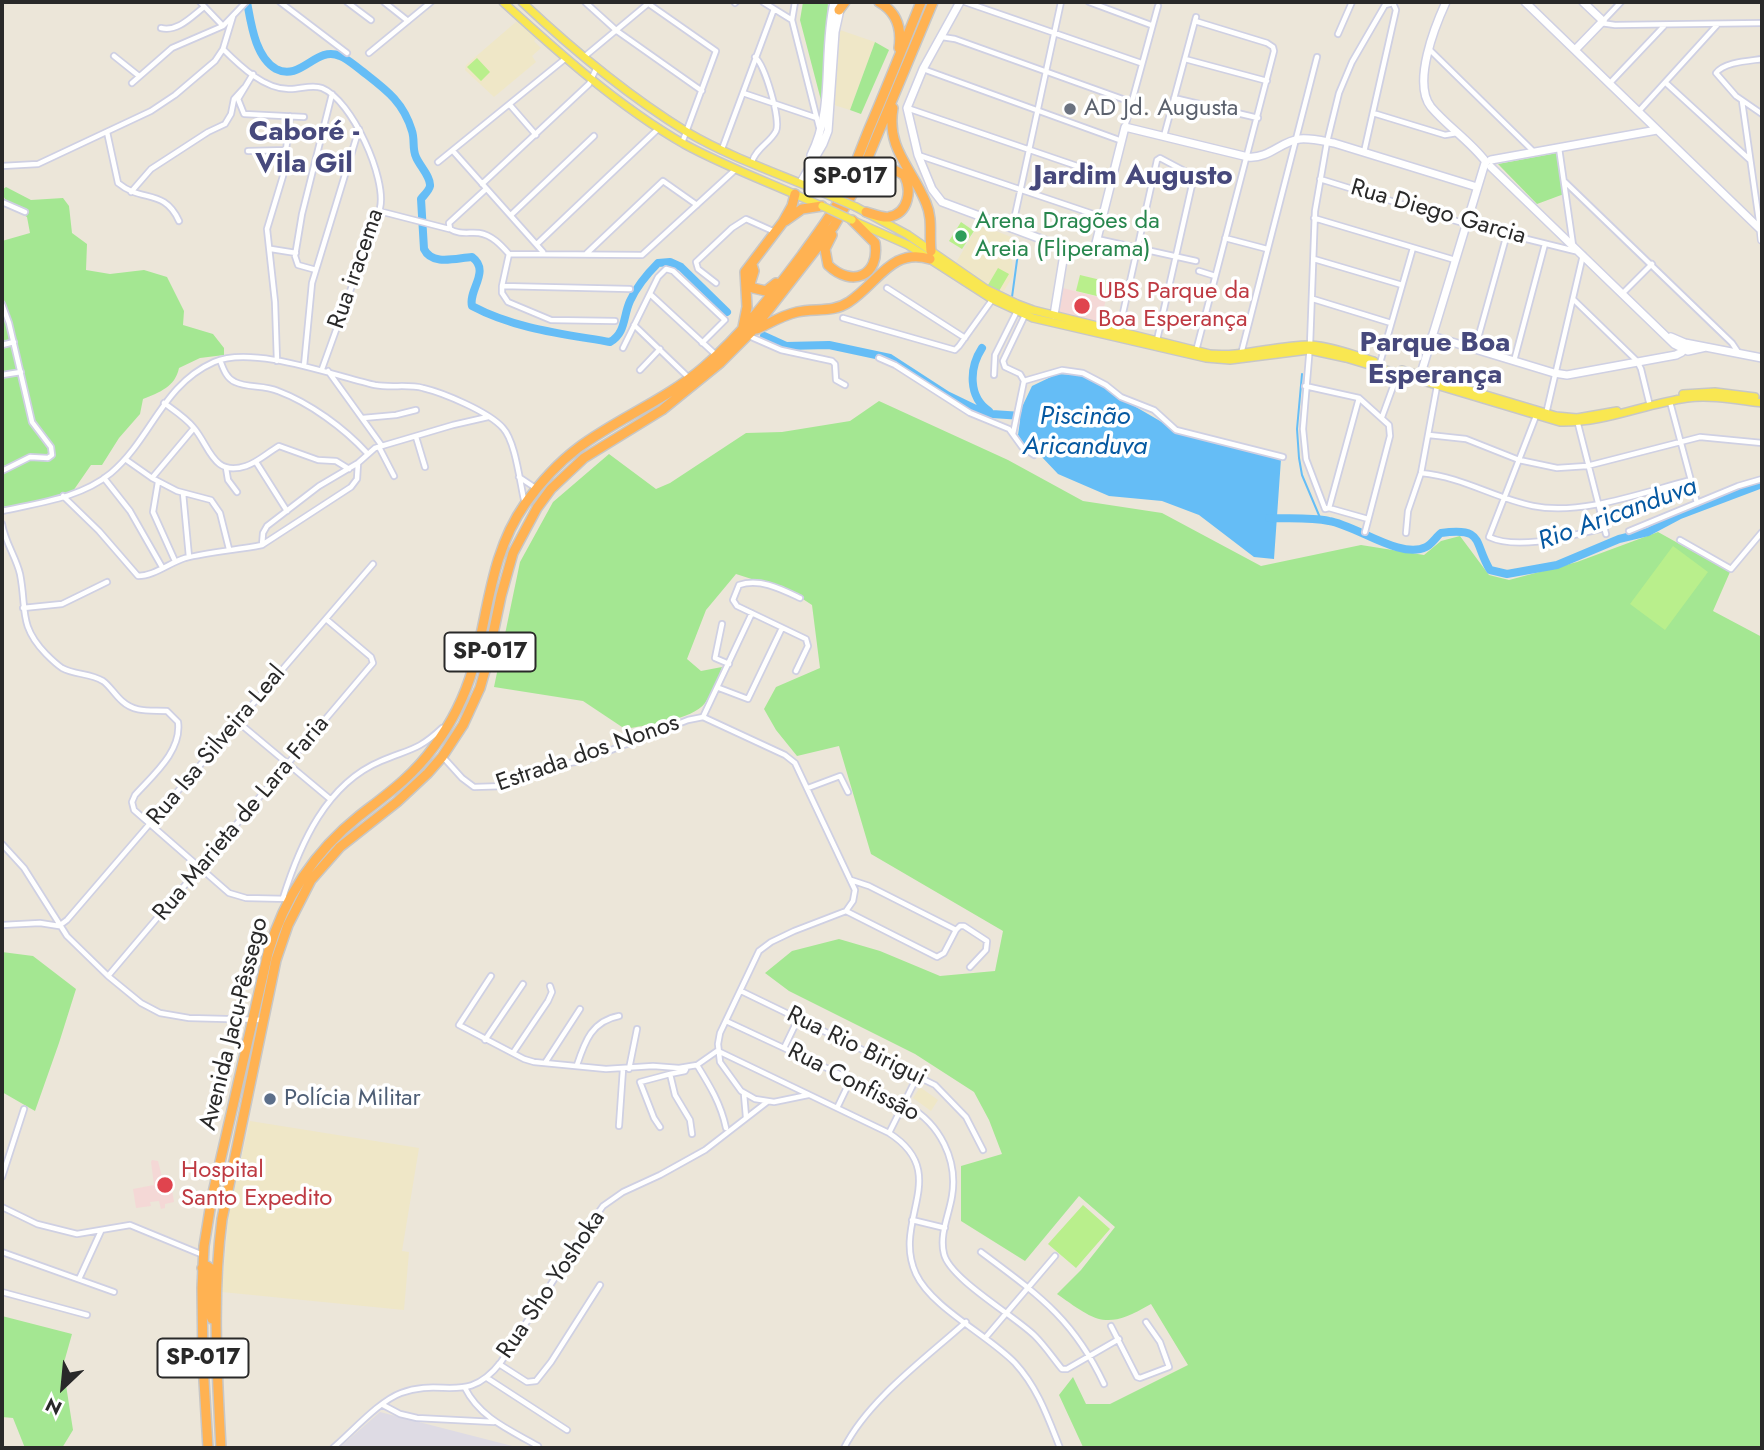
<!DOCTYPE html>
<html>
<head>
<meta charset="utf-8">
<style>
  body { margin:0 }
  #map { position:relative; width:1764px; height:1450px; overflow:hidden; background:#ece6d9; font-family:Jost,sans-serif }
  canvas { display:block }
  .frame { position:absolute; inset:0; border:4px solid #292929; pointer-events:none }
  .north { position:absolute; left:28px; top:1352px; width:70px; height:70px; -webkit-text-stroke:5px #fff; paint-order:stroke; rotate:206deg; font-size:19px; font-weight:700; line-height:28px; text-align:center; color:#292929 }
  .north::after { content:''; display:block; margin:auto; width:24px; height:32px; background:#292929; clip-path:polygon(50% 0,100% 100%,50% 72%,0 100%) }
</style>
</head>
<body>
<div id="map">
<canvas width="1764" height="1450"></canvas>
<div class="frame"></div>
<div class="north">N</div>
</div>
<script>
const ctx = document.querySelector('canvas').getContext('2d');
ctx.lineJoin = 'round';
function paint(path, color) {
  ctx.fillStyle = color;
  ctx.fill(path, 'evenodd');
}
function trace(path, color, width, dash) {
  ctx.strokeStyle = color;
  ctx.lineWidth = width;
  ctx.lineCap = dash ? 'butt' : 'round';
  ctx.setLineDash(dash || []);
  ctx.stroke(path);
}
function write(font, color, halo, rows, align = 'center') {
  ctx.font = font + ' Jost,sans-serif';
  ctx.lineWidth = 7;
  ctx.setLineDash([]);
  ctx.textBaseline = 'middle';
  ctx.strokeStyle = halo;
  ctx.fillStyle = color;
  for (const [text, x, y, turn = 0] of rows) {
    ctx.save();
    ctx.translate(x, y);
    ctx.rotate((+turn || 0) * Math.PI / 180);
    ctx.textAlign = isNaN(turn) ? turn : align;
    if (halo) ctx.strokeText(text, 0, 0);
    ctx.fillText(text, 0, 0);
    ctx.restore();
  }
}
const industrial = new Path2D(`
  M380,1412l140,36h-181z`);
const education = new Path2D(`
  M517,21l20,17 -3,3 7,7 -9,8 4,6 -42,35 -29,-27 1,-5z
  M840,30l35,12 -25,68 -16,-5z
  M979,224l32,13 2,39 -11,18 -47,-30z
  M920,1087l18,13 -7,11 -18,-13z
  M250,1121l169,27 -17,103 7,1 -5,58 -182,-18 7,-79z`);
const medical = new Path2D(`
  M1063,288l43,11 -6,24 -41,-10z
  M152,1160l6,1 4,16 -1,3 -4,1v4l14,-2 3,19 -9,2v4l-4,1 -2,-8 -9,1 1,4 -15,2 -3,-19 21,-4 -3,-23z`);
const green = new Path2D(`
  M803,2h25l-6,102 -22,-84z
  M875,42l14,8 -28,64 -11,-4z
  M1557,153l7,41 -27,10 -39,-40z
  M6,187l25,13 32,-2 6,8 3,27 15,11 -1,26 24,4 34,-4 23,7 17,34 -1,14 30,9 11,14v7l-24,3 -21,10c-4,19 -19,24 -36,31l-3,15 -21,24 -17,27h-11l-18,26 -71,19v-269l28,-8 -3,-16c-10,-7 -24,-14 -25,-27z
  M879,401l129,59 75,41 79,12 99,53 100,-21 63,10 17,-14 19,-5 29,39 20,5 68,-18 81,-30 72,40 -17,39 49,26v811l-679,-1 -24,-52 14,-18 13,27h24l78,-39 -37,-61c-45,26 -53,19 -94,-10l24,-24 34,-43 -36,-31 -54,65 -64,-40v-55l41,-12 -13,-34 -15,-28 -59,-38 -126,-63 -24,-18 27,-22 47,-12 41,12 60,25 55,-5 8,-40 -132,-77 -32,-108 -42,10 -21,-26 -12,-21 12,-22 44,-19 -8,-63 -29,-19 -22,-4 -25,-8 -30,36 -19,49 14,12 21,-4c-4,12 -10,26 -17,36 -12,17 -60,22 -80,26l-42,-28 -89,-14 26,-125 33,-60 56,-48 47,35 14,-6 76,-50 36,-1 68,-11z
  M2,952l31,4 43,33 -17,54 -24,68 -33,-19z
  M2,1316l70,18 -9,32 10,64 -11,18h-37l-12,-30 -11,-1z`);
const pitch = new Path2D(`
  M477,58l13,14 -9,9 -14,-14z
  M961,222l13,9 -12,18 -13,-8z
  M998,268l11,6 -10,17 -11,-6z
  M1080,275l29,7 -4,16 -29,-7z
  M1673,546l35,26 -43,58 -35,-26z
  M1083,1205l27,24 -34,39 -28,-24z`);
const water = new Path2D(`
  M1057,374l22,1 22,8 16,13 62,36 102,27 -7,100 -20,-2 -55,-42 -37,-14 -53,-5 -51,-22 -18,-19 -14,-8 -8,-12 4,-28 10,-21z`);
const stream = new Path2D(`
  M1012,297l6,-44 -2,-7
  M1302,374l-5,55 2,29 3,17 19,45`);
const river = new Path2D(`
  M247,2c4,21 8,55 29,67 25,13 40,-24 64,-13 8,3 15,10 22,15 23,18 41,30 50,60 3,9 0,18 4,26 3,8 15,20 14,29 -1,5 -7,10 -9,13l3,50c8,17 32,9 48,8 19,14 -4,33 0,49 43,23 92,28 138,36 16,-9 13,-26 20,-41 6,-13 17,-27 28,-38l12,-1 11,5 46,45
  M764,336l22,10 43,-1 61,13 57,37 29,14 16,5 30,2
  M982,348c-13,20 -14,49 7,63
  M1269,518c20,1 41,-1 60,3 27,4 72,39 97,26 5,-2 10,-10 15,-14 44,-6 32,9 49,37l17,4 50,-9 62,-26 29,-7 32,-17 82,-31`);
const street = new Path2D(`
  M200,2l23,24
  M280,2l67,51
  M347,2l24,18
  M384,2l24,19
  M585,2l32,29 85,60
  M646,2l70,49 -34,92
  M763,2l29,18
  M795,2l-3,18 27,107
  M965,2l176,61
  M1089,2l62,23
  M735,3l1,-1
  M1195,21l72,22 6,4 1,4 -78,300
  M1603,21l18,-19
  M1601,23l14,2 147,-2
  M161,28c17,4 30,-11 43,-21
  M1338,34l14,-32
  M942,37l13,2 176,63
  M223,49c17,17 42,41 67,40 11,0 22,-5 32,-1 30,12 65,91 58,120l-58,161
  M1430,50l103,101
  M369,53l62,-51
  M114,56l25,20
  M584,57l66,-55
  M1185,59l82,22
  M1762,59c-14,2 -38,3 -46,14l20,23 26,18
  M923,69l199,72
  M253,74l-15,25 6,15 60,3
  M132,83l40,-35 51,-22 23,-24
  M1610,83l54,-57
  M1666,83l84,77
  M743,93l74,25
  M1174,98l84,20
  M1742,101l18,127
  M510,105l26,30
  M907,108l205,70
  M1639,111l79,-87
  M1373,113l72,22 12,-2
  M1125,127l33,-121
  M107,132l11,51c24,20 46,5 61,38
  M1164,136l32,-119
  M1559,148l14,97
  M722,149l52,-140
  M248,151l39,-1
  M453,151l90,101
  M1364,152l32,-142 -3,-7 -8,2 -33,57 -13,31 -12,49 -12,69 -5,134 -7,84 3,30 19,50 4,-1 39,11
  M918,155l184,62
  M438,162l128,-104
  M752,162c4,-14 18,-19 24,-31 5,-11 -11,-66 -21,-74
  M2,166l36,-2 113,-53 24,-16 40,-34 8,-12 10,-33
  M1320,179l146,45 109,27
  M1564,181l168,162 6,9
  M482,184l107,-100 7,-15
  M486,189l-37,34 1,6c9,6 19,3 29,4 13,2 22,12 30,21
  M131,192l20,-23 57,-37 17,-8 6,-10 3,-15 10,-11
  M2,202l23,10
  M379,211l70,18
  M511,215l83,-79
  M1314,218l141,42
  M1012,229l49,-227
  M1225,238l42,11
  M1097,239l99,22
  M537,244l122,-116
  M271,249l25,4
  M587,253l76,-72 34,24
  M509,254l133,1 94,-86
  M509,254l-7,32v7l6,9 43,18 64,1
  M1314,259l88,26
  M316,270l-18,-5 -3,-9 7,-42 30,-120
  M1199,271l16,5
  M716,283l-18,-14 -2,-7 36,-34 14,-9 29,13
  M502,286l128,3
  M887,288l78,50
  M1623,293l29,-29
  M650,294l66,61
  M1313,299l78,24
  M1573,299l64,62 4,8 8,33
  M2,304l7,19 23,99 19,25 1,8 -4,3 -18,-1 -28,14
  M843,318l112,32 4,-4 33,-46
  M634,325l55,53
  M1119,331l38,-171 3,-2 34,18 -37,164
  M749,336l32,14 51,11 3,3 1,16 9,5
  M2,345l12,-3
  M623,348l35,-71 8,-8 7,2 52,49 -23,23
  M1475,349l32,-115
  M1241,354l76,-297
  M879,358l16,7 75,48 39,16 13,18 12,8
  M220,360c3,8 6,18 15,22 12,6 29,3 43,9 32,12 66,37 89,62
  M277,361l-2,-59 -8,-73 16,-53 7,-60
  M1514,361l31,-117
  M1380,363l33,-115
  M304,366l8,-83 47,-154
  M640,370l20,-21
  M328,371l54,75
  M2,375l19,-3
  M994,375l1,-20 22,-44
  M1024,381l38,-11 21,3 23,12 15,12 33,13 22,20 107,27
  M1305,386l54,12 30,27 1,11 -25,96
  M1670,402l27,101
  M164,403c11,8 22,15 30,25 16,19 19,49 52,38 12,-4 21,-13 33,-20l39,14 18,1 13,8
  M1546,414l37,-159
  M1536,416l-47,121c30,14 84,-2 115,-9
  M1382,417l16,-44
  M363,418l33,-3 20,-5
  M1577,420l29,114
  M1013,434l11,-53 -4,-7 -15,-7 -2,-6 22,-46
  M1429,435l37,4 53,21 38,8 30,-2 113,-29 62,6
  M416,437l9,30
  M379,447l15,29
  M125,459l27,19 25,13 34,9 9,13 9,36
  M256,462l31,49
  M358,463l-1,16 -6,8 -89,58 1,-12 4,-7 52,-40 39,-23 17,-15 78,-23 35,-8
  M226,468l2,12 9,12
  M1421,473c42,4 73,25 112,33 48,10 111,-14 158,-26
  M519,477l18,12
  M104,478l26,33 32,56
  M152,478l42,-50
  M158,482l-5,30 22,49
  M183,493l6,64
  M63,496l36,35 39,45c16,0 31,-13 47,-18 25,-6 52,-8 77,-13
  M1329,508l30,-110
  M2,511c36,-8 79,-13 109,-38 41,-35 51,-88 103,-111 39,-17 121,14 161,23 16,3 33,-1 48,3 21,5 66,24 80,40 13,14 17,57 22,76
  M2,524c3,18 14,33 18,50 7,35 -2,51 26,80 5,5 10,10 16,14 13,7 28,5 41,13 7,5 12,14 19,20 13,12 28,9 45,10l11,11c4,29 -25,53 -43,73l-3,7 2,8 95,83 17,5 43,1
  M1629,531l109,-45 24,-7
  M1406,533l2,-22 13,-38 16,-87
  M1680,540l51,29 31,-37
  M23,608l39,-4 45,-22
  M722,624l-7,34 14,6
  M796,671l12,-25 -2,-7 -69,-33 -4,-6 6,-15c21,-7 42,4 61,13
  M719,688l29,11 34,-71
  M703,717l82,38 10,8 60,127 -2,11 -7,10 -52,20 -23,11 -12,9 -39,82 -2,11 2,18 21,29 14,8 19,3 34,-7
  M703,717l49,-104
  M238,722l92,77
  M443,757l19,21 12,9 32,-1 11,-4 22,-15 44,-6 105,-41 15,-3
  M808,788l32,-12 8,16
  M2,844l22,24 43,68 41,40 33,27 19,10 29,5 74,2
  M283,898c17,-54 43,-114 98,-137 28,-12 37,-10 61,-33
  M846,911l91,46 7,-4 12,-23 -87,-44 -18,-6
  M2,925l38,-2 19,3 8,-6 306,-356
  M956,930l4,-4h4l23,15 -1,9 -16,17
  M108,976l265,-313 -2,-6 -45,-38
  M491,976l-32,49 65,34 10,3 72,7 47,-3 26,2 18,-3 20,-14
  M741,991l194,94 31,32 17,33
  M726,1021l182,85c32,18 50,54 44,90 -3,19 -13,39 -8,58 6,25 71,62 91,82 10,10 18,22 27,33h5l52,-30
  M485,1040l38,-56
  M784,1048l14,-29
  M718,1051l171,82c64,41 2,87 27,141 16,34 72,61 99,89 23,25 33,55 45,85
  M513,1053l35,-52 4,-9 -2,-6
  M545,1063l35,-54
  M577,1065c8,-24 15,-44 42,-49
  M697,1065c13,21 24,39 29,63
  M629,1069l8,-40
  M686,1069l-1,2 -15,3 5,21 15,25 2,14
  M744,1094l2,23
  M837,1108l14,-29
  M619,1126l4,-57
  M660,1127l-6,-9 -14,-36 30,-8
  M889,1133l29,-58
  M2,1177l22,-68
  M2,1207l35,17 40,10 53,-9 73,30
  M912,1220l33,8
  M2,1252l112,40
  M981,1252c56,42 92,66 123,132
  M79,1279l22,-48
  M2,1292l85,23
  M1111,1326l26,51 3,1 29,-11 -9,-25 -14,-20
  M986,1337l69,-81
  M499,1364l28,18 9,-1 15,-19 49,-77
  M487,1378l80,52
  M465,1388c15,30 45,42 73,58
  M383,1405l17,9 17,4 77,4
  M333,1448c19,-16 46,-47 68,-55 42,-16 66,13 100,-31l82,-128 20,-28 20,-14 37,-17 45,-25 62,-48
  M844,1448c24,-48 82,-90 122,-126`);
const secondary = new Path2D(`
  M960,2l-37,67 -16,39 11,47 14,34 10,13 123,46 25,6 5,-7 30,-120 123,30c21,2 33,-16 52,-18 11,-1 23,2 34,4l143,44
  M1446,2c-11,24 -34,81 -15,105 17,20 39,34 55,55
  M1525,2l236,228 1,10
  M1575,50l28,-29 -20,-19
  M811,155c24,-47 11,-102 23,-153
  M1491,160l166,-30
  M1491,167l183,177 14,7 18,-4
  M801,182l22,-38 5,-13 7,-99 6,-27
  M1054,315l11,-67
  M1432,336l122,37 13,2 109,-20 6,-3 3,-9
  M1671,337l14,6 77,15
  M1419,380l66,-217`);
const primary = new Path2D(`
  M503,2c56,51 115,104 181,142 44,24 92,41 137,62
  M522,2c51,48 105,93 165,130 46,27 99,44 148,66
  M856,207l52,28 78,54 31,15 16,6 177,44c34,3 66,-9 100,-9 21,1 43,10 64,16
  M856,222l52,23 84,54 41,19 173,40 24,2 79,-10 37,8 214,64c45,1 84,-18 127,-24 25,-3 50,2 75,5
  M1402,370l154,46 21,2 40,-7
  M1683,394l32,-2 40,5`);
const highway = new Path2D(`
  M879,2c18,10 23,26 20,46
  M839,10l6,-8
  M893,108c-7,41 19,60 33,95 7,16 3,31 5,48
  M863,182l9,-12 13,-5 19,10c8,15 5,38 -15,42 -8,1 -16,-3 -23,-5
  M785,221l17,-12 20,-3
  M832,235l-7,14 3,16c24,23 52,11 47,-22l-23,-23
  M752,265l2,6 -4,13 3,4 13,3 10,-8
  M743,327l4,-20 -2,-35 38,-50 9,-16 3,-12
  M757,329c13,-6 26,-14 40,-17 18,-4 36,1 52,-10 29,-19 43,-55 81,-43
  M202,1268l5,-2 3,2 -1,43 3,8
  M208,1448l-5,-84 -1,-76 2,-42 8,-49 56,-244c16,-55 46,-101 91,-137 27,-21 54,-40 74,-68 18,-24 32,-52 40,-80 16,-57 17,-114 52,-164 15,-21 33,-41 53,-56 40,-30 88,-48 126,-81 38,-33 68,-72 98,-112 14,-20 29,-38 40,-60 10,-21 18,-44 27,-66 18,-42 35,-85 52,-127
  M221,1448c-4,-76 -9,-153 1,-229l54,-259 12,-35 23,-45 29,-33 57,-45 31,-29 14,-16 21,-32 17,-37 6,-21 15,-71 12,-43 24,-45 14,-19 33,-31 78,-48 58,-47 32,-32 82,-105 20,-35 79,-189`);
const primaryBridge = new Path2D(`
  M835,198l21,9
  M822,206l30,14`);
const markers = [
  [1070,109,7,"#6b7280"],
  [961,236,7,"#2e9e5b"],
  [1082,306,9,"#e0444e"],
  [270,1099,7,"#5c6f8a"],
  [165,1185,9,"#e0444e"]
];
const shields = [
  [850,177,91],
  [490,652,91],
  [203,1358,91]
];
const shieldNames = [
  ["SP-017",850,177],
  ["SP-017",490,652],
  ["SP-017",203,1358]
];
const worshipNames = [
  ["AD Jd. Augusta",1084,109]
];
const streetNames = [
  ["Rua Diego Garcia",1438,213,16],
  ["Rua iracema",357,269,-71],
  ["Rua Isa Silveira Leal",217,746,-50],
  ["Estrada dos Nonos",588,754,-19],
  ["Rua Marieta de Lara Faria",242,819,-50],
  ["Avenida Jacu-Pêssego",235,1024,-76],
  ["Rua Rio Birigui",856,1047,26],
  ["Rua Confissão",853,1083,27],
  ["Rua Sho Yoshoka",552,1285,-56]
];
const leisureNames = [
  ["Arena Dragões da",975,222],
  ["Areia (Fliperama)",975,250]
];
const healthNames = [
  ["UBS Parque da",1098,292],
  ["Boa Esperança",1098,320],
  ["Hospital",181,1171],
  ["Santo Expedito",181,1199]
];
const serviceNames = [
  ["Polícia Militar",284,1099]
];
const waterNames = [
  ["Piscinão",1085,418],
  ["Aricanduva",1085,448],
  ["Rio Aricanduva",1618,515,-20]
];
const quarterNames = [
  ["Caboré -",304,133],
  ["Vila Gil",304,165],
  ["Jardim Augusto",1133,177],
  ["Parque Boa",1435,344],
  ["Esperança",1435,376]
];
paint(industrial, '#dedbe4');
paint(education, '#efe7c7');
paint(medical, '#f4d8d6');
paint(green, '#a4e792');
paint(pitch, '#b9ef8c');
paint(water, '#65bdf6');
trace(stream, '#65bdf6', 2);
trace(river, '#65bdf6', 8);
trace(street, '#cfd0e3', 8);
trace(secondary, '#cfd0e3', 10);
trace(primary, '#c7c7c7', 10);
trace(highway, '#c7c7c7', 12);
trace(street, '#fff', 4.5);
trace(secondary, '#fff', 7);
trace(primary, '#f9e751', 7);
trace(highway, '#ffb252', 9);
trace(primaryBridge, '#c7c7c7', 10, []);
trace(primaryBridge, '#f9e751', 7);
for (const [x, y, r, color] of markers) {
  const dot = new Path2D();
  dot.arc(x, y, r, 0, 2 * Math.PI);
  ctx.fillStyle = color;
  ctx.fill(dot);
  trace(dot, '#fff', 2.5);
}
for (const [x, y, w] of shields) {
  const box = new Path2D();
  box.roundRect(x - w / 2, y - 19.5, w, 39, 5);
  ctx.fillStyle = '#fff';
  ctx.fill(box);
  trace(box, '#292929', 2);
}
write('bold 23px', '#292929', null, shieldNames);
write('24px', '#5b616d', '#fff', worshipNames, 'left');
write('24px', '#292929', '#fff', streetNames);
write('24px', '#27864d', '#fff', leisureNames, 'left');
write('24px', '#be3a42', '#fff', healthNames, 'left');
write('24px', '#4e5e75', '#fff', serviceNames, 'left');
write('italic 26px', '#0558a1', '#fff', waterNames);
write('bold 28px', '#47497c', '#fff', quarterNames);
</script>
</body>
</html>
